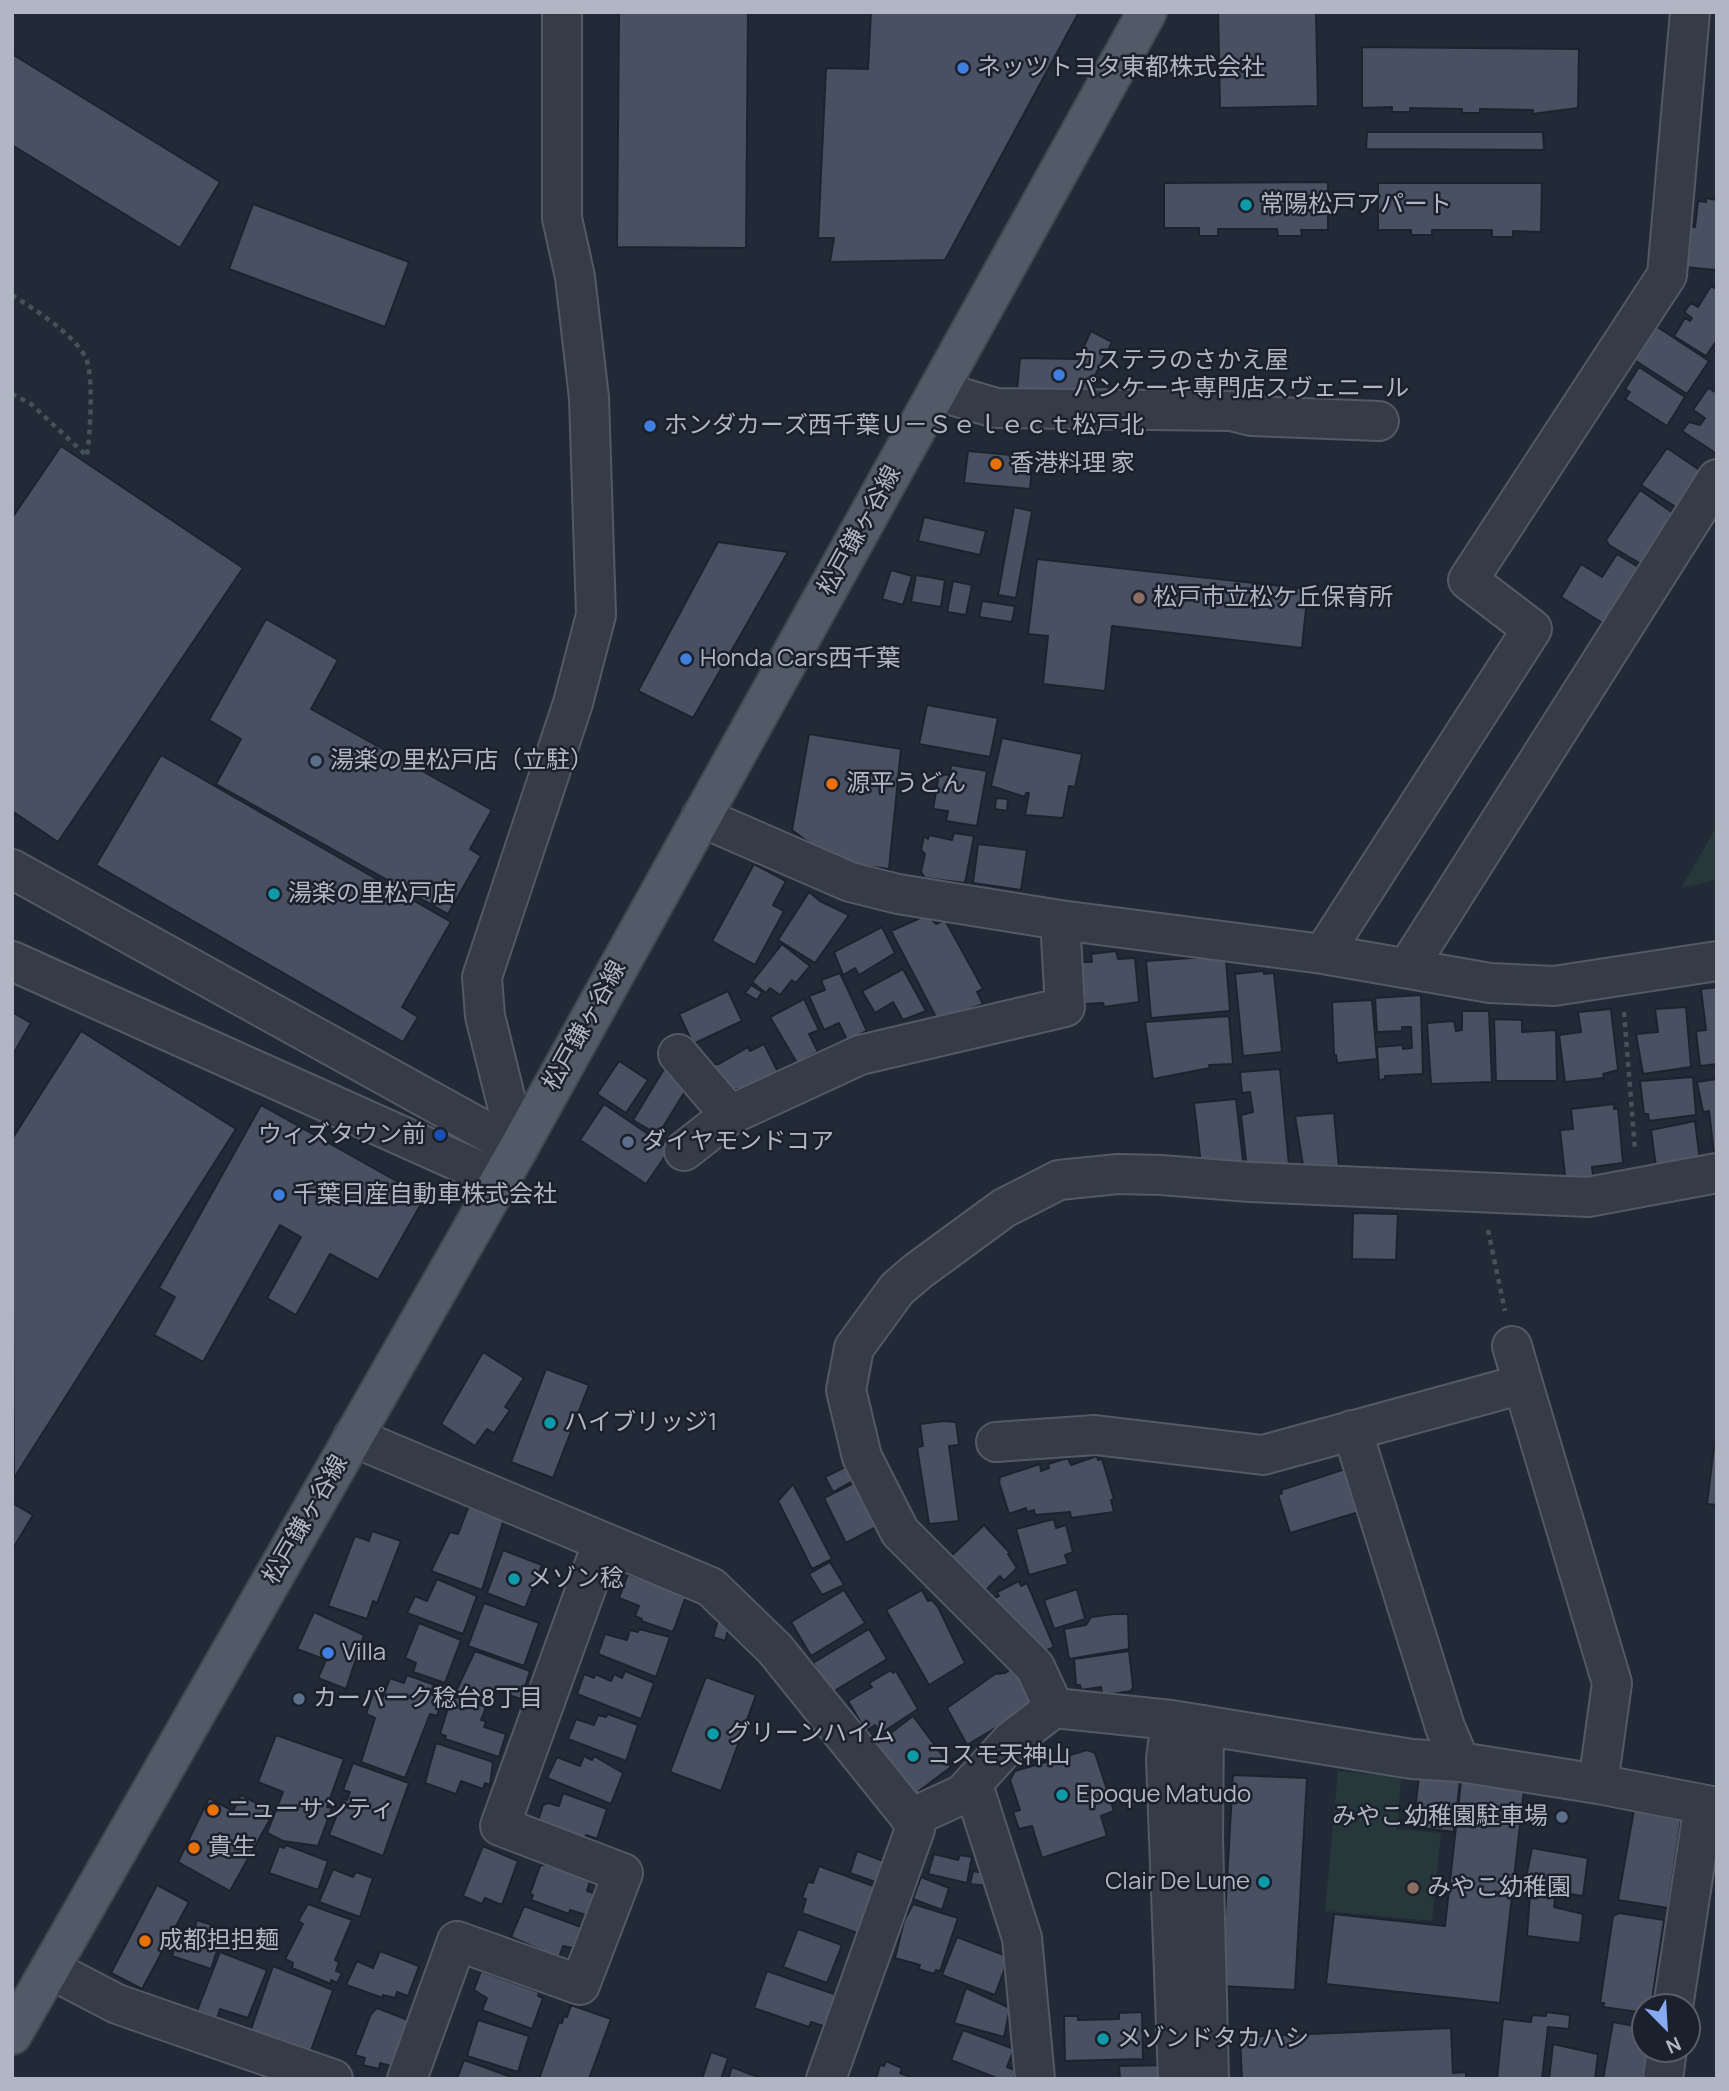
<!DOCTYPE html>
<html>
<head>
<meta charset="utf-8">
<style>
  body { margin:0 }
  #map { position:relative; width:1729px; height:2091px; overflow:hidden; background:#222a37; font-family:Manrope,sans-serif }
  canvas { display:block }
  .frame { position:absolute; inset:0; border:14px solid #b0b6c4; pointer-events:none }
  .north { position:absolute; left:1631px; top:1993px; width:70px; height:70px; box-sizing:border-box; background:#1b212c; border:2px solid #575d69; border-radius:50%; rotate:156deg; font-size:19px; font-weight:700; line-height:28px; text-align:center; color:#b0b6c4 }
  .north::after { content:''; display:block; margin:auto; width:24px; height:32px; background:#89aaf0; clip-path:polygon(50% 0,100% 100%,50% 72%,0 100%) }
</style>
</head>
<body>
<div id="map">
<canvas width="1729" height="2091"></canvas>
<div class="frame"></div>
<div class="north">N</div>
</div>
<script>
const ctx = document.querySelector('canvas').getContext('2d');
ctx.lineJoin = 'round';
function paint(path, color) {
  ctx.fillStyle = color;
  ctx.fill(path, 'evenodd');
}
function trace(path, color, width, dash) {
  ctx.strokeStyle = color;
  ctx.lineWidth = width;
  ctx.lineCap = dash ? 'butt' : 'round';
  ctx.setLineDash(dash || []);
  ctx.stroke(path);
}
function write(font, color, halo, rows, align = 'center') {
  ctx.font = font + ' Manrope,"Noto Sans JP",sans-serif';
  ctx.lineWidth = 5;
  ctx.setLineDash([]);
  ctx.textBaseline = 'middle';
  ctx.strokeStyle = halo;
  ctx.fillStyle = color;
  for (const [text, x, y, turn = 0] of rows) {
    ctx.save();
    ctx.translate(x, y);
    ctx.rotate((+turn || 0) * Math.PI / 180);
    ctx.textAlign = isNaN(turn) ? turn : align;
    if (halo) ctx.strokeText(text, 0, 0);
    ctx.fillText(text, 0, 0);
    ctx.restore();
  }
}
const green = new Path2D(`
  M1717,826v54l-36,8z
  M1338,1771l63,6 -4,52 44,4 -9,88 -107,-10z`);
const building = new Path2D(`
  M619,12h129l-2,236 -129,-1z
  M871,12h208l-134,248 -115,2 4,-24h-16l8,-170 42,1z
  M1218,12h98l2,94 -98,2z
  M1362,47l217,2 -1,59 -46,6 1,-4 -53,-1v4h-18v-4l-52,-1v4h-18v-5l-30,1z
  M12,54l208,128 -40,66 -168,-103z
  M1367,132h176l1,18 -178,-1z
  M1328,182v48h-27l1,6h-24l-1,-7h-59v7h-19v-8h-35v-45z
  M1378,183h164l-1,49 -28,-1v6h-21v-7h-60v5h-21v-5h-33z
  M1706,198l11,2v70l-33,-3 4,-41 7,1 3,-26 8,1z
  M253,204l156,58 -24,65 -156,-58z
  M1711,286l6,3v56l-2,-2 -9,13 -32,-20 11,-18 5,3 2,-3 -8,-6 7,-9 7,4z
  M1650,322l59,39 -22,33 -59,-38z
  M1091,331l21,11 -26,51 -69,-3 3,-32 58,1z
  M1639,367l46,30 -18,29 -42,-27 5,-7 -5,-3z
  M1708,388l9,5v61l-35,-23 7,-9 11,3 5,-7 -12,-8z
  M61,446l182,122 -185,274 -46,-31v-293z
  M1667,448l40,27 -25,36 -41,-26z
  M968,451l65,6 -3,32 -66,-6z
  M1640,490l33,23 -5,6 7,6 -29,42 -37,-22 -3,-5z
  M1014,507l18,4 -16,87 -18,-3z
  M924,517l62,14 -6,24 -62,-14z
  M718,542l70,10 -95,166 -55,-27z
  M1617,554l28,17 -36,56 -48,-30 20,-33 21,13z
  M1037,559l271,30 -6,59 -190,-22 -7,65 -62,-7 5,-48 -20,-2z
  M891,570l21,6 -9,29 -21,-6z
  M916,575l29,5 -4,27 -30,-5z
  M953,581l19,4 -6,30 -19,-3z
  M982,601l33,5 -3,16 -33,-5z
  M266,619l72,41 -27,49 181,101 -22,39 11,7 -33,58 -232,-130 25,-45 -32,-19z
  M927,705l71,13 -8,39 -71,-13z
  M809,734l92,15 -12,120 -54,-7 -43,-32z
  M1002,738l80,16 -7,33 -6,-1 -6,32 -38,-3 4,-22h-3l-1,4 -34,-11z
  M161,755l290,167 -49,85 16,10 -15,25 -307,-177z
  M951,765l36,6 -10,55 -31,-5 2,-10 -15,-2 6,-35 11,1z
  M996,798l12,1 -1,12 -12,-2z
  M954,833l20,3 -9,47 -40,-5 -4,-6 4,-18 -4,-4 3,-14 4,3 1,-4 23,5z
  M978,844l49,6 -6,40 -48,-7z
  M754,864l32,17 -13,24 11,6 -29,54 -43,-24z
  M809,892l11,9 29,14 -34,48 -37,-23z
  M927,915l9,9 9,-4 38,69 -6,3 6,12 -45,17 -47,-90z
  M882,927l13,26 -36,22 -4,-7 -12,7 -9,-23z
  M782,944l28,22 -14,17 -4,-3 -12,15 -10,-7 -4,5 -14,-11z
  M1116,951l2,8 17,-1 4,44 -35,5 -1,-4 -18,1 -4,-42h11l-1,-8z
  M1207,957l19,3 4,51 -79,7 -5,-57z
  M903,969l23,42 -23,9 -10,-18 -18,11 -13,-22z
  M1263,971l1,3 10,-1 8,79 -39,4 -8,-82z
  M840,973l27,58 -20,9 -8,-17 -15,7 -15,-34 16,-6 -4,-10z
  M751,985l11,7 -5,8 -12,-7z
  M1717,987v77l-17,2 -4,-35 10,-1 -5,-41z
  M728,991l14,30 -49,23 -14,-30z
  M1421,995l2,79 -38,2v3l-6,1 -2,-33 26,-2v4l9,-1 -1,-21h-9v4l-25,1 -2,-34z
  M804,999l15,31 -10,4 9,18 -21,11 -27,-46z
  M1372,1000l5,59 -40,4 -1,-8h-2l-2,-53z
  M1686,1007l5,60 -48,7 -7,-40 22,-2 -3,-23z
  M1611,1009l7,61 -15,4 1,4 -39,4 -6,-47 22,-3 -3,-20z
  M1462,1011h27l3,71 -61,2 -4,-61 27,-2 2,10 6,-1z
  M12,1012l19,11 -19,33z
  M1229,1016l4,48 -24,1 1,3 -57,11 -8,-57z
  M1494,1019l28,1v12l34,-2 1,51h-61z
  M81,1031l155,98 -222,349 -2,-339z
  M764,1044l14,28 -38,22 -3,-5 -6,3 -20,-27 8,-1 29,-17 2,4z
  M619,1061l29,19 -22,33 -29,-19z
  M664,1069l25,16 -31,50 -25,-15z
  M1280,1069l9,96 -42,4 -6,-54 12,-3 -3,-20 -8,1 -2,-21z
  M1693,1077l3,38 -47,6 -1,-7h-4l-4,-33z
  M1717,1079v75h-3l-5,-43 -6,1 -6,-30z
  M1236,1099l7,62 -42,4 -7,-62z
  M604,1104l66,45 -24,35 -66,-44z
  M1614,1104v5l4,-1 5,55 -31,4 2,15 -28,3 -6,-55 13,-1 -2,-20z
  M261,1105l164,92 -47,83 -48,-26 -34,61 -29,-17 34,-61 -21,-12 -77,137 -49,-27 21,-38 -16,-9z
  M1334,1113l5,55 -35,3 -9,-55z
  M1695,1121l5,40 -44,6 -5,-37z
  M1353,1213l45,1 -2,46 -44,-1z
  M483,1352l41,26 -19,29 5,3 -16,23 -7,-4 -12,17 -34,-22z
  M546,1369l43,16 -36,93 -42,-16z
  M944,1421l12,1 3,23 -10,1 10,75 -30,3 -12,-77 6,-1 -3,-22z
  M1714,1447h3v58l-10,-1z
  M1097,1456l1,4 4,-1 12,40 -3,1 3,12 -43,6 -1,-6 -35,3 -1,-5 -7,2 -1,-4 -17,6 -10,-32 1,-5 40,-13 1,7 8,-3 -1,-4 20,-6 3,7z
  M851,1464l7,14 -25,14 -8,-15z
  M1345,1469l14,43 -69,21 -12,-38 4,-2 -1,-3z
  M858,1481l22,44 -34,18 -22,-45z
  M793,1484l39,75 -20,10 -34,-68z
  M12,1503l21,12 -21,35z
  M470,1503l35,13 -23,74 -51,-19 19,-39 8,2z
  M1054,1519l2,9 10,-3 7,27 -8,3 3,9 -39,11 -13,-46z
  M984,1525l26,28 -2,1 9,14 -13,13 -4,-5 -16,16 -35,-34z
  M372,1531l29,10 -24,62 -4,-2 -6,18 -39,-13 27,-70 14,5z
  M503,1550l39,15 -17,43 -38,-15z
  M830,1562l14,23 -22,10 -13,-21z
  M628,1574l58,22 -13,36 -32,-11 1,-2 -7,-3 4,-10 -20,-8z
  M437,1579l40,17 -14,38 -56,-21 8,-17 12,5z
  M1019,1581l2,5 6,-3 27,64 -11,5 -51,-53 7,-3 -2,-4z
  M1077,1589l8,30 -31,10 -10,-29z
  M844,1590l21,33 -54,33 -20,-34z
  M922,1590l6,11 4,-1 6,7 27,56 -36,22 -43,-75z
  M484,1603l55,20 -15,43 -56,-20z
  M314,1612l50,23 -18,54 -28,-11 8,-18 -29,-11z
  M1114,1614h14l1,35 -60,10 -5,-30 22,-4 5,-8z
  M718,1620l12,3 -5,18 -12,-4z
  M419,1623l42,17 -16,43 -32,-11 3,-9 -11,-5z
  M639,1629l31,8 -14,40 -58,-23 7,-20 22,6 3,-10 8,2z
  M869,1629l18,30 -56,34 -18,-30z
  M475,1651l55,20 -9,28 -28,-9 -4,13 -33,-12z
  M1129,1651l4,36 -2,4 -19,3 -10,-1 -1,-6 -20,3 -1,-5h-4l-2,-26z
  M1015,1667l24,35 -72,43 -20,-37 48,-34 10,-1z
  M891,1670l2,3 3,-2 22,38 -38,25 -5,-9 -9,6 -18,-30 24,-14 -3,-4z
  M625,1671l29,12 -13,36 -64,-25 7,-20 10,4 1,-4 16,7 3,-7 8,4z
  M407,1675l39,14 -9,27 -7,-2 -25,64 -44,-16 14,-44 -9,-4 7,-20 10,3 7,-19 14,5z
  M706,1677l50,18 -35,96 -51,-19z
  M458,1697l28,10 -5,13 5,1 -2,6 22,7 -7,23 -54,-18 1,-3 -6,-2 8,-26h3l3,-10z
  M608,1714l30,11 -12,36 -58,-22 8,-20 18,6 4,-10 8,2z
  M913,1716l38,51 -32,24 3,3 -6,4 -41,-53z
  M276,1735l68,24 -17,48 5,1 -14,38 -35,-5 -16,-8 16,-41 -25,-10z
  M436,1743l57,19 -3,23 -5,-2 -2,6 -22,-8 -5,13 -31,-11z
  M1087,1750l8,3 19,58 -13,5 6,20 -65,22 -10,-32 -13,3 -6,-17 7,-2 -10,-30 5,-9z
  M584,1756l8,4 2,-4 29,17 -12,31 -64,-26 10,-21 23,9z
  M353,1763l56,20 -26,73 -54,-21 14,-36 4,1 3,-8 -7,-2z
  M1233,1775l74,3 -12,212 -74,-4z
  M1419,1776l41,4 -6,52 -41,-5z
  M1461,1782l63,7 -24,214 -174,-19 8,-70 111,12z
  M563,1793l44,16 -10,30 -11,-4 -2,7 -46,-21 5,-16 5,-2 11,3z
  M241,1795l33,17 -44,79 -52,-29 31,-64 24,13z
  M1634,1810l47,9 -13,89 -50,-8z
  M286,1845l42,16 -10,29 -49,-17 10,-27 5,2z
  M483,1846l35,15 -16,44 -17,-7 -3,6 -19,-8z
  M1532,1848l56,10 -5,38 -59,-9z
  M857,1851l29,11 -8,21 -28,-10z
  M934,1854l24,6 2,-5 12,2 -5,26 -39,-9z
  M545,1864l45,17 -3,10 10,3 -8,22 -19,-6 -1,4 -38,-14 2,-5 -3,-1 10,-28z
  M819,1866l57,21 -16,47 -58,-21 4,-14 -4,-1 6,-16 5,1z
  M333,1869l20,8 3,-5 17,6 -13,39 -41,-15z
  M973,1871l16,3 -2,12 -17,-2z
  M921,1877l28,11 -7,22 -29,-11z
  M157,1885l32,17 -47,87 -31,-16z
  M1530,1894l25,4 -1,9 29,7 -3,29 -53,-7z
  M308,1904l44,16 -17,40 4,2 -3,9 6,2 -5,10 -6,-3v4l-39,-16 1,-5 -8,-4 18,-35 -5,-3z
  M913,1904l45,14 -18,53 -4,-1 -2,4 -16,-5 2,-4 -25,-7 9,-37z
  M524,1906l57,21 -8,21 -10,-2 -4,12 -48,-21z
  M1619,1913l45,7 -13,87h-6v6l-42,-6 1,-4h-4l13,-87z
  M197,1920l27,9 -13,40 -39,-13 9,-27 12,4z
  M798,1929l44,16 -15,38 -44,-16z
  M957,1937l52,20 -14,38 -53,-20z
  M380,1951l39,15 -11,30 -11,-4 -2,6 -12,-3v3l-37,-13 11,-24 16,7z
  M220,1952l47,18 -19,48 -28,-9 -3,9 -20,-7z
  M273,1966l60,24 -24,66 -60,-21z
  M481,1971l58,21 -1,4 5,2 -11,31 -50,-19 5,-12 -13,-8z
  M767,1971l70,24 -11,32 -15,-5 -2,5 -55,-19z
  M966,1988l44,20 -6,29 -50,-14z
  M571,2005l40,14 -22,60h-50l20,-57 3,1 2,-7 3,1z
  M377,2008l31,12 -17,46 -11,-3 -1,6 -16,-4 2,-7 -10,-3 16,-41z
  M1142,2012l1,47 -78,2 -1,-45h14v4l41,-1v-6z
  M1546,2012l24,3 -1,14 -21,-2 -6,52h-45l6,-60 28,3 1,-7 14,1z
  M478,2020l51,16 -11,36 -51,-16z
  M1613,2022l32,6v21h3l-5,30h-40z
  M1451,2028l2,45 13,-1v7h-224l-2,-42z
  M963,2030l51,19 -7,18 10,4 -4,8h-14l-48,-19z
  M1553,2044l45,10 -3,25h-46z
  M711,2052l17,6 -7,21h-19z
  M464,2060l50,18v1h-57z
  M886,2061l16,7 -2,5 15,6h-39l4,-14 4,1z
  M1170,2065v14h-50l-1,-13z
  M732,2067l31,12h-35z`);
const path = new Path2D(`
  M12,295c22,14 62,39 74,63 8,20 4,76 1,98l-56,-52 -19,-10
  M1624,1012l11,138
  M1488,1230l17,81`);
const minor = new Path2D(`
  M938,391l58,17 235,3 21,5 127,5
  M701,817l149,65 48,12 162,26 263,34 167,29 64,3 163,-25
  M12,869l506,280
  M1323,954l209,-325 -64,-49 199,-305 23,-263
  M12,961l488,219
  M1408,967l309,-488
  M678,1054l52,61
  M518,1149l-33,-133 -3,-39 91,-274 23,-88 -7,-217 -14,-121 -13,-59v-206
  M684,1151l46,-36 130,-60 205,-48 -5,-87
  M1512,1346l11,38
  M1352,1430l93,297 15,35
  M353,1437l358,150 64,62 136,169 52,-24 49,-54 42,-32 117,12 241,39 48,3 138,22 119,23
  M996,1442l99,-7 168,20 260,-71 89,299 -14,101
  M1054,1708l-19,-41 -135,-135 -38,-75 -16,-67 8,-42 43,-59 21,-18 86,-63 55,-28 59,-6 43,1 89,7 338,15 129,-24
  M1171,1720l-5,39 12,320
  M1204,1725l-1,113 6,241
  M973,1785l49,153 13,141
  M50,1969l67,35 216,75
  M1673,2007l31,-202
  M407,2079l50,-138 123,44 43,-112 -123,-47 102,-282
  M826,2079l89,-250 -4,-11
  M1663,2079l4,-30`);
const major = new Path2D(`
  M12,2035l506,-886 629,-1137`);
const markers = [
  [963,68,7,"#3f7fe0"],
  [1246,205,7,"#0f9aa8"],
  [1059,375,7,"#3f7fe0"],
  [650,426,7,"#3f7fe0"],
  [996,464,7,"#e8710a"],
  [1139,598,7,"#8d6e63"],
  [686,659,7,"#3f7fe0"],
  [316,761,7,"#5c6f8a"],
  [832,784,7,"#e8710a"],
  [274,894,7,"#0f9aa8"],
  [440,1135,7,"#1a4fb4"],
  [628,1142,7,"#5c6f8a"],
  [279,1195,7,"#3f7fe0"],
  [550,1423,7,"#0f9aa8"],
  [514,1579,7,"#0f9aa8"],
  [328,1653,7,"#3f7fe0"],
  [299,1699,7,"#5c6f8a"],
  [713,1734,7,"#0f9aa8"],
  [913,1756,7,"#0f9aa8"],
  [1062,1795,7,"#0f9aa8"],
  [213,1810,7,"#e8710a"],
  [1562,1817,7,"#5c6f8a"],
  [194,1848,7,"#e8710a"],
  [1264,1882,7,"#0f9aa8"],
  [1413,1888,7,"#8d6e63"],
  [145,1941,7,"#e8710a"],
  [1103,2039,7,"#0f9aa8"]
];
const poiNames = [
  ["ネッツトヨタ東都株式会社",977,68],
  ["常陽松戸アパート",1260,205],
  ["カステラのさかえ屋",1073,361],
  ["パンケーキ専門店スヴェニール",1073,389],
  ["ホンダカーズ西千葉Ｕ－Ｓｅｌｅｃｔ松戸北",664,426],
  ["香港料理 家",1010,464],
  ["松戸市立松ケ丘保育所",1153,598],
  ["Honda Cars西千葉",700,659],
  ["湯楽の里松戸店（立駐）",330,761],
  ["源平うどん",846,784],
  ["湯楽の里松戸店",288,894],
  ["ウィズタウン前",426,1135,"right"],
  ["ダイヤモンドコア",642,1142],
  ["千葉日産自動車株式会社",293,1195],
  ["ハイブリッジ1",564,1423],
  ["メゾン稔",528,1579],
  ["Villa",342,1653],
  ["カーパーク稔台8丁目",313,1699],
  ["グリーンハイム",727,1734],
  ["コスモ天神山",927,1756],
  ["Epoque Matudo",1076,1795],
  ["ニューサンティ",227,1810],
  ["みやこ幼稚園駐車場",1548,1817,"right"],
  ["貴生",208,1848],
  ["Clair De Lune",1250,1882,"right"],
  ["みやこ幼稚園",1427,1888],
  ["成都担担麺",159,1941],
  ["メゾンドタカハシ",1117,2039]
];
const streetNames = [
  ["松戸鎌ヶ谷線",860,531,-61],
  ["松戸鎌ヶ谷線",585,1026,-61],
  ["松戸鎌ヶ谷線",306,1520,-60]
];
paint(green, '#27383a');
paint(building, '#485061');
trace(building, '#1d232e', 2);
trace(minor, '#535965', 42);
trace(major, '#3f4551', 42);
trace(path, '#445357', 4.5, [5, 5]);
trace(minor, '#353c47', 38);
trace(major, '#535a67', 38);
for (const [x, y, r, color] of markers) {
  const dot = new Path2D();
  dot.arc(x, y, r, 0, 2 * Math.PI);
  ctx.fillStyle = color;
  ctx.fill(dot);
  trace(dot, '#1b212c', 2.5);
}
write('24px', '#b0b6c4', '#1b212c', poiNames, 'left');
write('24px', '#b0b6c4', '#1b212c', streetNames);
</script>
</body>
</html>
